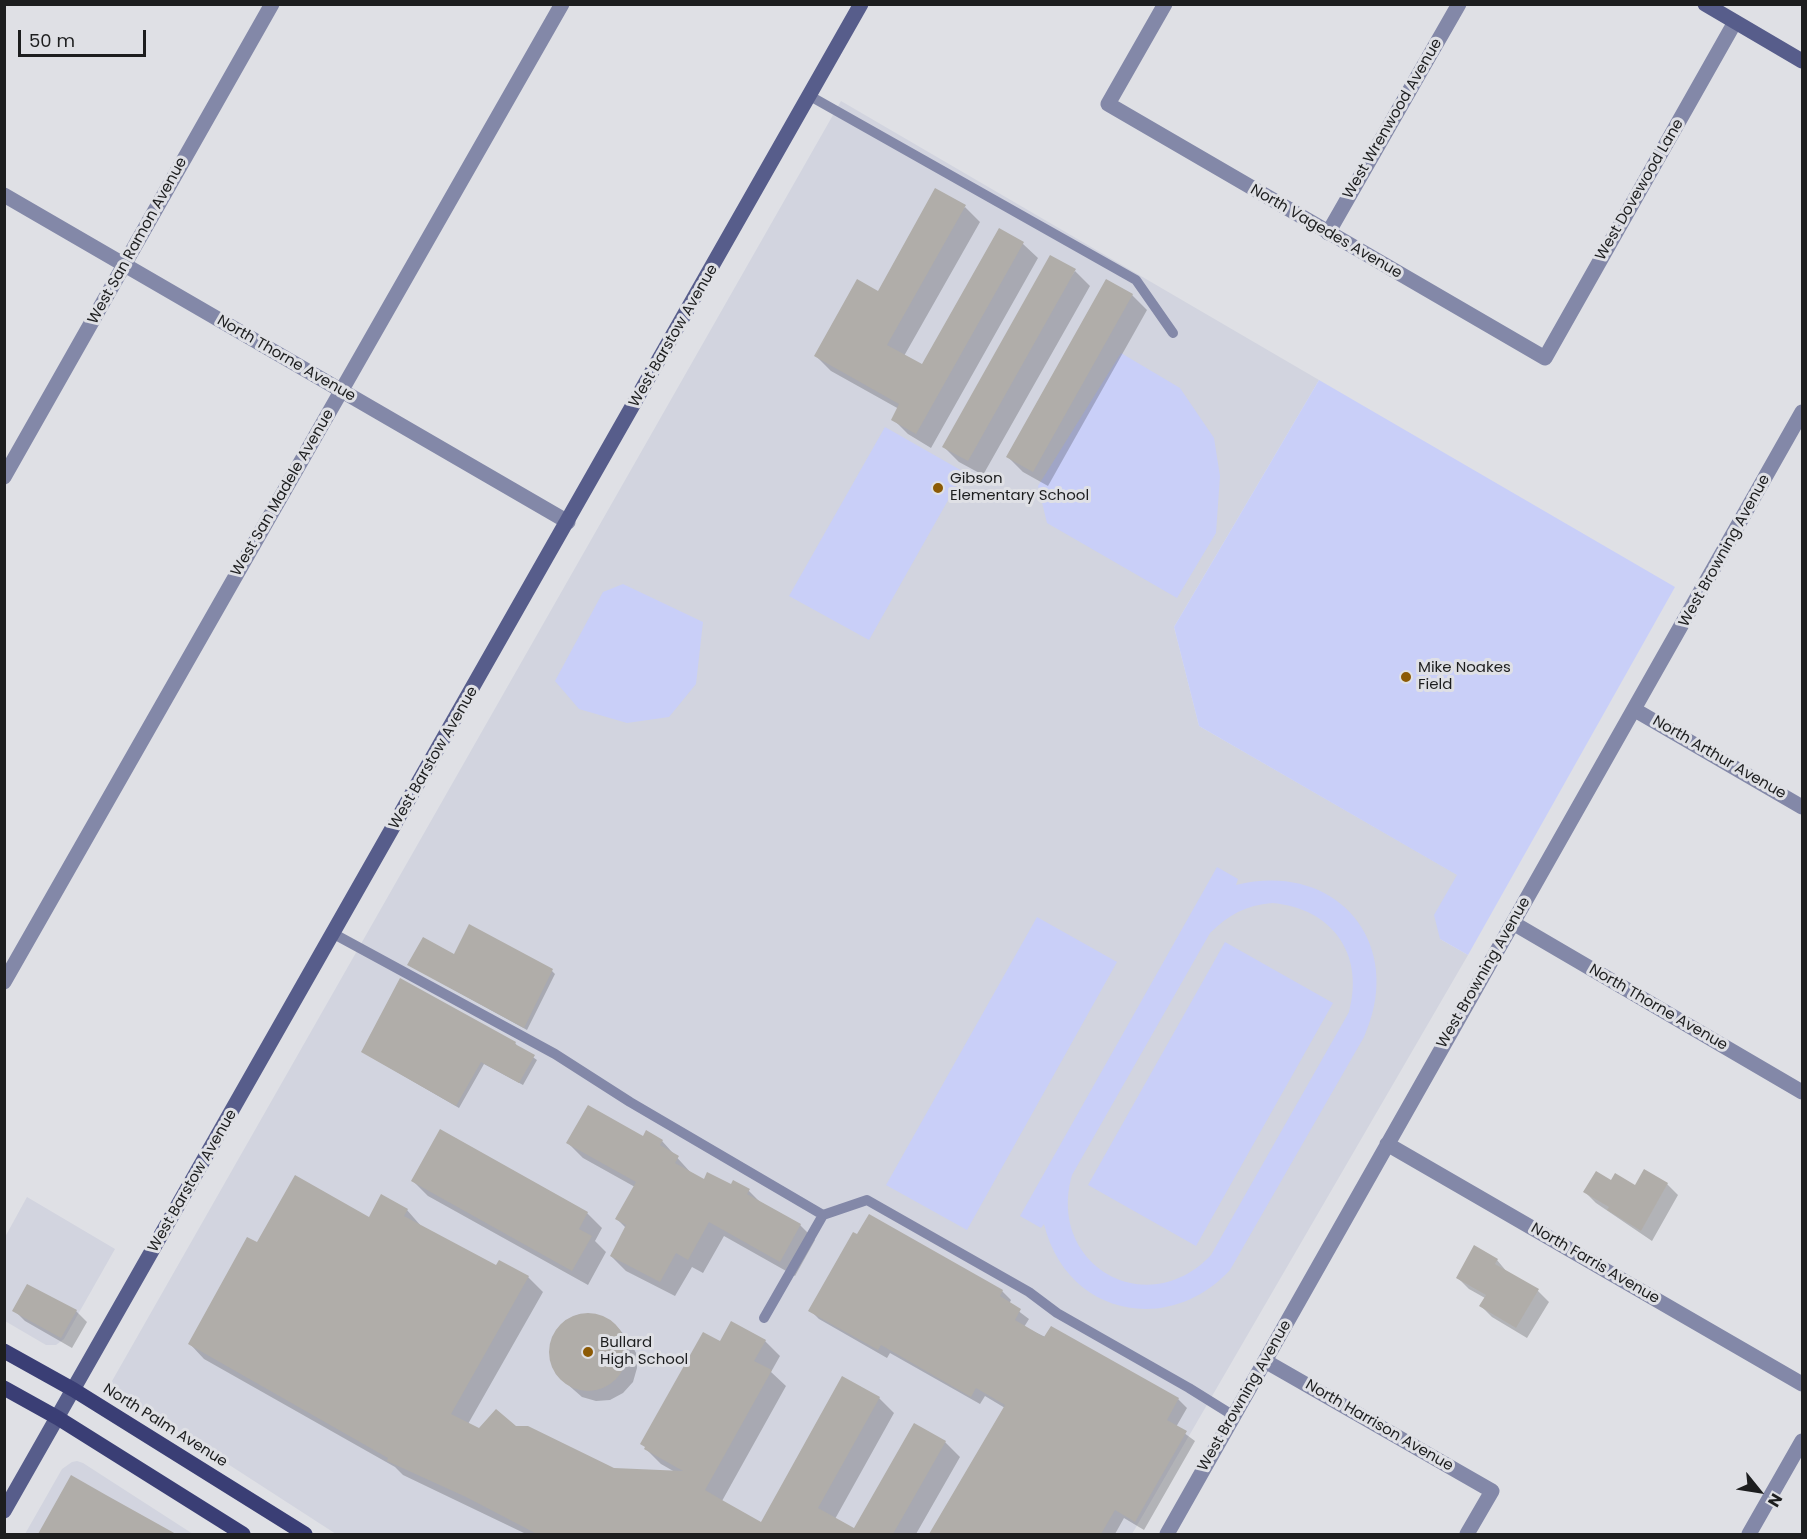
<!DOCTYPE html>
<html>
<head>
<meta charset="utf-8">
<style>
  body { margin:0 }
  #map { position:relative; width:1807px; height:1539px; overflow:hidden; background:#dfe0e5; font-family:Poppins,sans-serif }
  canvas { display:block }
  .frame { position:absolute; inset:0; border:6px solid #1d1e1f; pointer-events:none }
  .north { position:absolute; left:1729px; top:1461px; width:60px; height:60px; -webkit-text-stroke:4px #dfe0e5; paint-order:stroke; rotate:120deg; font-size:16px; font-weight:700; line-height:24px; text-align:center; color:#1d1e1f }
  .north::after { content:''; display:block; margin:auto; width:21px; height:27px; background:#1d1e1f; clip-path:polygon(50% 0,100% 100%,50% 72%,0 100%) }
  .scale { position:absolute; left:18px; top:30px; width:128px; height:27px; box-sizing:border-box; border:3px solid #1d1e1f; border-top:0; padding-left:8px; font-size:18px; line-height:21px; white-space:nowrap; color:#1d1e1f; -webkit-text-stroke:4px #dfe0e5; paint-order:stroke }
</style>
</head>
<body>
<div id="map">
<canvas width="1807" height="1539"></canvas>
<div class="frame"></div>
<div class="north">N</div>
<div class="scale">50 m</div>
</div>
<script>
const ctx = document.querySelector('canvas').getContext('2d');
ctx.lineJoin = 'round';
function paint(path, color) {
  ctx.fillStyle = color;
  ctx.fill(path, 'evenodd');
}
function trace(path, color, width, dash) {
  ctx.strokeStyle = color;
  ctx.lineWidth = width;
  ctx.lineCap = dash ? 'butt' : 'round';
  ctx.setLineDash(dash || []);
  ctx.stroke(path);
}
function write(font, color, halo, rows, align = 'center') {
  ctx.font = font + ' Poppins,sans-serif';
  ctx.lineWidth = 6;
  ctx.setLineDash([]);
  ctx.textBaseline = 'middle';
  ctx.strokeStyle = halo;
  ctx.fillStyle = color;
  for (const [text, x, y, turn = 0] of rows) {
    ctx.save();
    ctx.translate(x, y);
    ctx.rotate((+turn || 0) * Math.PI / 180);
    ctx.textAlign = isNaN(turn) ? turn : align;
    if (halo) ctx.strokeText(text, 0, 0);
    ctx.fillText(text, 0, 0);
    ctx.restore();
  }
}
const built = new Path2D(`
  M841,101l478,279 -145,247 25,99 259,149 -18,64 28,16 -336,579h-796l-221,-143 -3,-10z
  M27,1197l88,52 -51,90 -8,6h-10l-41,-24v-84z
  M77,1461l6,2 110,71h-168l37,-65 10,-7z`);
const green = new Path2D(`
  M1121,353l59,35 34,50 6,38 -4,57 -39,65 -130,-75 -9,-37z
  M1319,380l356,207 -207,368 -28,-16 -6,-24 23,-40 -258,-149 -25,-99z
  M885,427l79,45 -95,168 -80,-44z
  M623,584l80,38 -7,62 -27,33 -42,6 -48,-14 -24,-28 48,-89z
  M1217,867l21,12 -2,6c99,-25 171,57 128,152l-134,233c-62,67 -164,45 -186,-46l-3,4 -21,-12zM1272,903c60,5 93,51 77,109l-138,243c-64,68 -165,10 -139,-80l138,-242c18,-18 36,-28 62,-30z
  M1037,917l80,45 -150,268 -81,-45z
  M1225,942l108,61 -137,243 -108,-61z`);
const shadow = new Path2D(`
  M965,207l15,15 -76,134 19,10 76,-136 24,14 15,14 -107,190 -23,-14 -15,-15 6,-10 -68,-38 -15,-15z
  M1075,271l15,15 -107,189 -24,-13 -15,-15z
  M1132,295l15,15 -99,176 -25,-14 -15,-15z
  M454,956l98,15 3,3 -28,56 -118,-65z
  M515,1043l3,4 19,13 -14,25 -39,-21 -25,44 -93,-54z
  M646,1132l16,9 30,33 12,7 45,10 13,13 38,21 15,15 -20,36 -71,-40 -21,37 -11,-6 -17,29 -49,-25 -15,-15 15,-28 -9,-9 18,-32 -52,-29 -15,-15 75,-5z
  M413,1181l174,32 15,15 -7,13 11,11 -18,33 -160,-89z
  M1611,1182l24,5 32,-3 11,11 -26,46 -56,-38 -11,-11z
  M407,1210l14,16 76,41 31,10 15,15 -75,132 11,6 36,-3 98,43 62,2 -14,-8 -15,-15 74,-106 45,-2 15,15 -9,16 15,14 -64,115 40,23 81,-146 36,20 15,15 -59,106 19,11 91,-88 15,15 -44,77h-390l-123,-59 -8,-8 -191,-108 -14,-15 68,-99z
  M870,1216l132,75 9,9 -2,4 20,15 -5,8 154,72 9,9 -11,19 19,14 -51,89 -20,-12 -9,16h-184l74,-126 -20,-12 -5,8 -90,-51 -3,5 -68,-39 -9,-9z
  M1497,1260l10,12 31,19 11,11 -22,36 -35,-21 -11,-11 4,-8 -16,-9 -11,-11z
  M14,1310l62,1 11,11 -15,26 -47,-27z
  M592,1314l14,5 12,9 11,12 7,13 1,15 -4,14 -10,11 -13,7 -14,1 -14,-4 -24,-21 -6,-14 -2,-14 5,-14 9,-12 13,-7z
  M72,1477l101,57h-134z`);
const building = new Path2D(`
  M935,188l31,17 -79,140 35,19 77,-136 25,14 -108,192 -25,-14 8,-16 -85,-48 43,-77 21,12z
  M1050,255l26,14 -108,192 -26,-14z
  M1106,279l27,15 -100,178 -27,-15z
  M469,924l84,45 -29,59 -117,-63 16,-28 31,17z
  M400,978l116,64 -1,2 20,11 -16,28 -38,-21 -25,44 -95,-54z
  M588,1105l55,31 3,-6 17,10 -3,5 19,11 -4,7 29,16 3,-7 24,12 2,-4 17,9 -3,5 54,30 -21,38 -71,-40 -21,38 -12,-7 -16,29 -50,-26 16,-31 -11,-6 21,-37 -70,-39z
  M440,1129l148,83 -9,17 13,7 -20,35 -161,-90z
  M1644,1169l24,14 -27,48 -34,-21 2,-3 -26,-15 13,-21 15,9 4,-7 20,12z
  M295,1175l74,42 12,-23 27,15 -4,7 92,49 3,-5 30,16 -78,138 28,14 17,-19 20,17h12l86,42 69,3 -39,-22 1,-2 -5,-3 63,-112 17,9 11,-20 35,19 -12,21 18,9 -67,120 17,10 39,22 81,-146 38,21 -62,111 36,20 60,-105 32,18 -53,93h-356l-71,-37 -79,-36 1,-3 -200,-114 59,-107 10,5z
  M869,1214l134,76 -3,6 21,13 -6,11 29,17 7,-11 128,72 -12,22 20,11 -52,91 -20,-12 -14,24h-172l76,-129 -29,-17 -5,9 -90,-52 -3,5 -70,-39 45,-79 4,2z
  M1474,1245l24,14 -3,5 44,25 -23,39 -37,-22 7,-11 -30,-17z
  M27,1284l50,26 -16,28 -49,-27z
  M549 1352a39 39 0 1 1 78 0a39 39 0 1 1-78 0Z
  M71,1475l35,20 70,39h-138z`);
const lane = new Path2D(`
  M810,96l326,184 37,53
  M334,934l221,120 75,48 193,113 44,-15 162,92 28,21 132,75 45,28
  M764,1318l59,-103`);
const street = new Path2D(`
  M1165,4l-57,100 437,254 190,-336
  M4,195l564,327
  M1328,233l131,-229
  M4,477l268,-473
  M1635,710l167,97
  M1513,923l289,169
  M4,982l558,-978
  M1387,1144l415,240
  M1265,1361l227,130 -25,43
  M1167,1534l635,-1122
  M1749,1534l53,-93`);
const secondary = new Path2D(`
  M1705,4l97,57
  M4,1511l857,-1507`);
const primary = new Path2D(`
  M4,1351l70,39 231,144
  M4,1388l54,30 185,116`);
const markers = [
  [938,488,6,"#8c5a05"],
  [1406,677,6,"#8c5a05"],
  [588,1352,6,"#8c5a05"]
];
const streetNames = [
  ["West Wrenwood Avenue",1393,119,-60],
  ["West Dovewood Lane",1640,190,-60],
  ["North Vagedes Avenue",1326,232,30],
  ["West San Ramon Avenue",138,241,-61],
  ["West Barstow Avenue",674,336,-60],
  ["North Thorne Avenue",286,359,30],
  ["West San Madele Avenue",283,493,-60],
  ["West Browning Avenue",1725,551,-61],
  ["West Barstow Avenue",434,758,-60],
  ["North Arthur Avenue",1719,758,30],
  ["West Browning Avenue",1484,973,-60],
  ["North Thorne Avenue",1658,1008,30],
  ["West Barstow Avenue",193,1181,-60],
  ["North Farris Avenue",1595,1264,30],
  ["West Browning Avenue",1245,1396,-60],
  ["North Palm Avenue",165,1426,32],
  ["North Harrison Avenue",1379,1426,30]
];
const poiNames = [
  ["Gibson",950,479],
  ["Elementary School",950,496],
  ["Mike Noakes",1418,668],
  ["Field",1418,685],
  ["Bullard",600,1343],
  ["High School",600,1360]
];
paint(built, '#d2d4df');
paint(green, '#c9cff8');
paint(shadow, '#0003');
paint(building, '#b0ada9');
trace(lane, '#8388a8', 10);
trace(street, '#8388a8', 15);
trace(secondary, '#575d8b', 15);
trace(primary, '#3a3e75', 15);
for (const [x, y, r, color] of markers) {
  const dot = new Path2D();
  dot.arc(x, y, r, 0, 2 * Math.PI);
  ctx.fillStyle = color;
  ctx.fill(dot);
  trace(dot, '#dfe0e5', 2);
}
write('15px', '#1d1e1f', '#dfe0e5', streetNames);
write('15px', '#1d1e1f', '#dfe0e5', poiNames, 'left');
</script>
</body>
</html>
